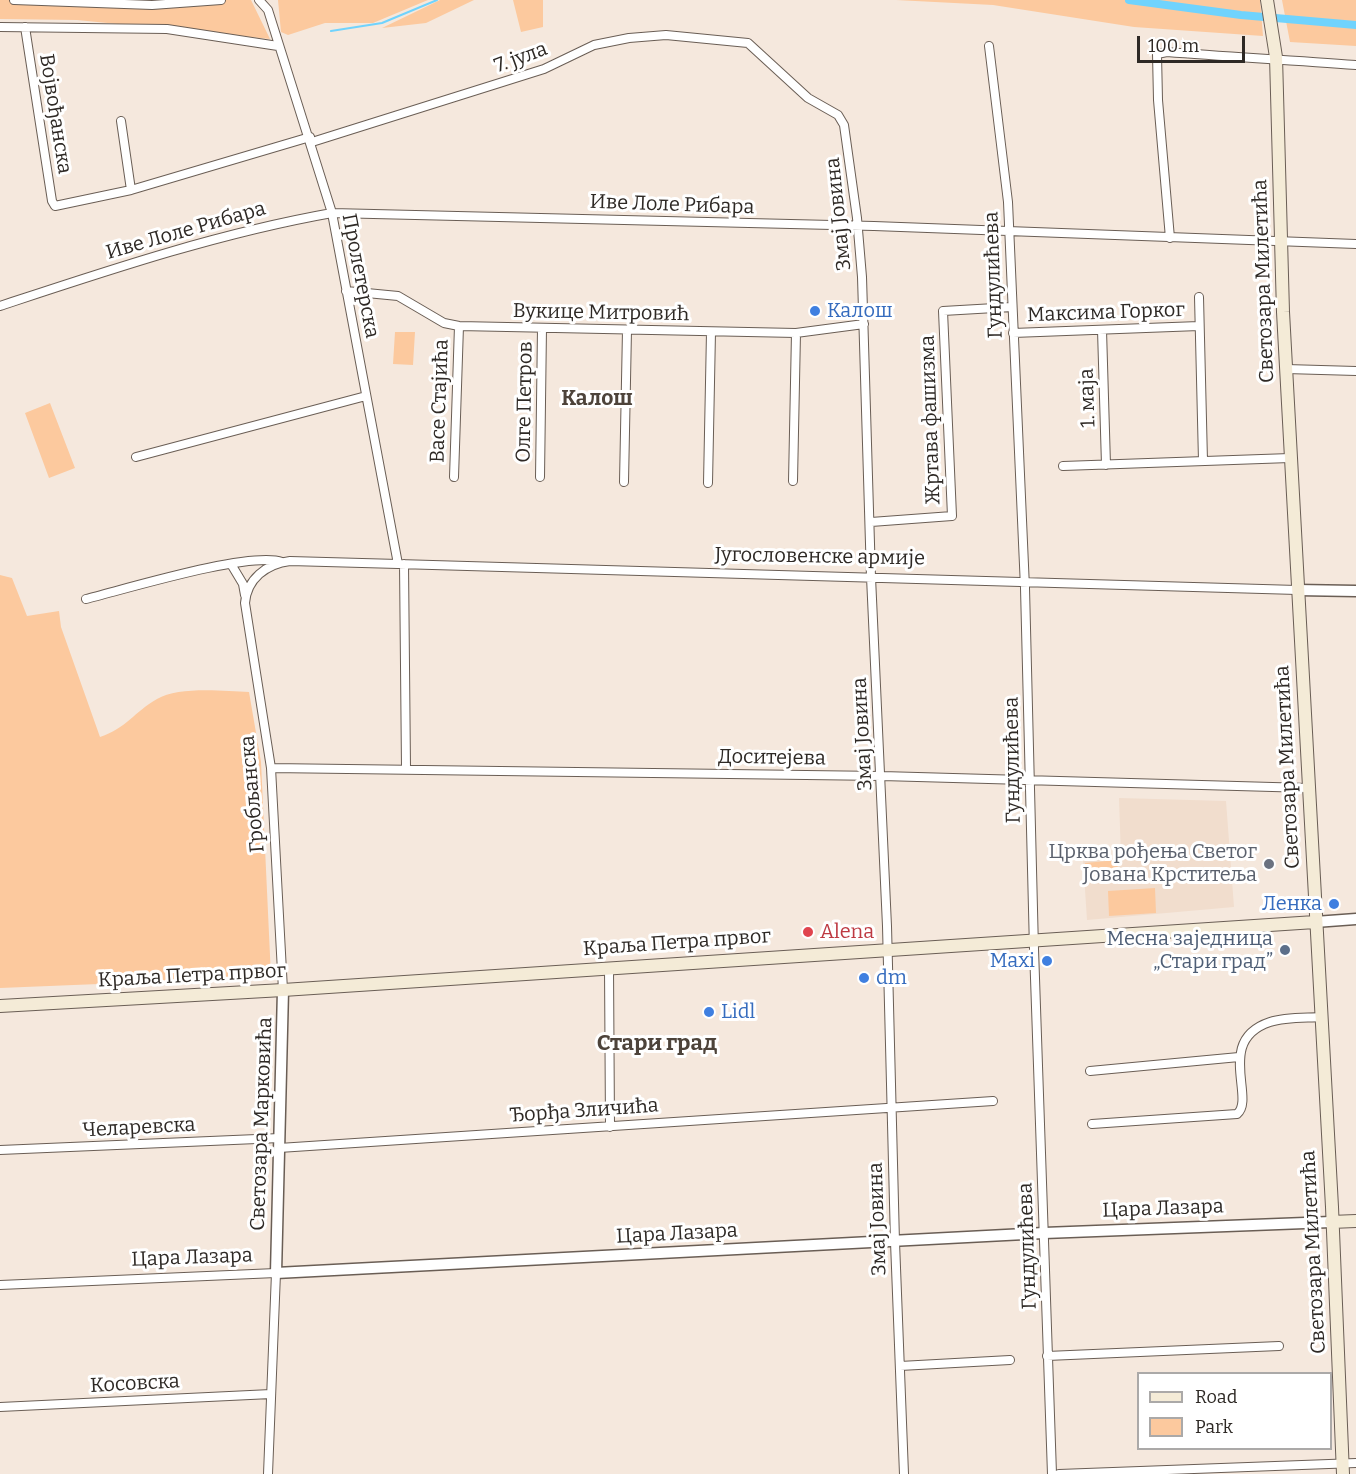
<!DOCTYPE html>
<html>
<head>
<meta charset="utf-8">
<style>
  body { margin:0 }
  #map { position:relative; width:1356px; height:1474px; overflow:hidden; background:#f5e8dd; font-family:Bitter,serif }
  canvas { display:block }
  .legend { position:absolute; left:1137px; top:1372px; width:195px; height:78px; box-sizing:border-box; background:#fff; border:2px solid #aba9a8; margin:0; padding:8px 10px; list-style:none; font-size:18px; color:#2e2925 }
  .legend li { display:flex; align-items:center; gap:12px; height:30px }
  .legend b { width:30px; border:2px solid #aba9a8 }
  .scale { position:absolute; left:1137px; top:36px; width:108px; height:27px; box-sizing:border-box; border:3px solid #2e2925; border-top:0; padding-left:8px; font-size:18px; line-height:21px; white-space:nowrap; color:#2e2925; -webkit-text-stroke:4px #fff; paint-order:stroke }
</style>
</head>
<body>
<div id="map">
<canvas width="1356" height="1474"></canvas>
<ul class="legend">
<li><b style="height:8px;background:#f4ebd7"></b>Road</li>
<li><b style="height:16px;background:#fcc99e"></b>Park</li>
</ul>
<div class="scale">100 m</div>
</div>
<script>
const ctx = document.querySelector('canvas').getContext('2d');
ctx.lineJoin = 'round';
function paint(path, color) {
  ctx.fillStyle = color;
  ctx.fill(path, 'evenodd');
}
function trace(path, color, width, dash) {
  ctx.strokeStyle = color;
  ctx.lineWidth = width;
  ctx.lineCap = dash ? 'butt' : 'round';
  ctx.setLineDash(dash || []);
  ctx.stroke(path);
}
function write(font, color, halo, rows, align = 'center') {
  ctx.font = font + ' Bitter,serif';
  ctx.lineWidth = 6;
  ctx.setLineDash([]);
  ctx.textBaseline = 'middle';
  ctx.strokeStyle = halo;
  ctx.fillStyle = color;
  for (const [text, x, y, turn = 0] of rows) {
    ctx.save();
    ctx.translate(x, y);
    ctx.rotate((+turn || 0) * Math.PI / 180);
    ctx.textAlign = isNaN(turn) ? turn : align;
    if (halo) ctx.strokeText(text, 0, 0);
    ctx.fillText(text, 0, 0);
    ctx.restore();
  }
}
const built = new Path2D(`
  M1119,798l107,3 8,106 -147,13 -4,-61 38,-2z`);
const green = new Path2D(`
  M0,0h251l19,39 -193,-19 -77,-1z
  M278,0h150l-55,23h-48l-37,12 -7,-3z
  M440,0h34l-48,23 -44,5z
  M513,0h30v27l-22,5z
  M896,0h364l3,36 -129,-9 -141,-22z
  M1282,0h74v46l-66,-4z
  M395,332h20l-2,33 -20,-1z
  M50,403l25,65 -26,10 -24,-65z
  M0,575l12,3 15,38 32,-5 2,16 39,110c27,-9 34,-25 57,-38 21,-13 67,-8 92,-7l12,70 10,215 -271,11z
  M1117,860l2,20 -33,2 -1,-19z
  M1155,888l1,25 -47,3 -1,-25z`);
const stream = new Path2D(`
  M331,31l51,-8 55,-23`);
const canal = new Path2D(`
  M1129,0l112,15 115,10`);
const minor = new Path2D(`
  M14,0l138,5 69,-5
  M259,0l9,10 64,203 66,351
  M0,27l167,2 111,17
  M25,27l27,174 3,5 76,-16 179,-53
  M989,46l19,156 17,386 9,361 18,525
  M121,121l10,69
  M312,142l232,-73 50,-24 35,-7 37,-3 82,8 60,55 30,17 6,10 13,93 5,59 9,300 16,349 8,316 9,232
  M1170,238l-12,-138 -1,-46 10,-2c64,5 126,8 189,13
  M346,291l52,5 46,27 15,3 337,7 68,-9
  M1199,297l4,164
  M0,306c109,-36 219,-73 332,-93l542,13 482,18
  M1102,330l4,135
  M1013,333l186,-7
  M1286,369l70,2
  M136,457l230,-61
  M1063,466l227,-8
  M454,477l5,-151
  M540,477l2,-149
  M793,481l3,-148
  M624,482l3,-152
  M708,483l3,-151
  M871,522l81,-6 -9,-205 69,-4
  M231,564l12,20 2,11
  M404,564l2,204
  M86,599c40,-10 164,-48 196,-37
  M271,768l611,8 426,12
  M609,967l1,160
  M283,990l-12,-222 -26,-165c2,-24 21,-39 45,-42l108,3 899,26
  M1090,1071l149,-14
  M1092,1124l145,-10c19,-15 -22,-74 33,-92 15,-5 34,-4 51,-5
  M279,1148l714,-47
  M0,1150l280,-12
  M0,1285l276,-12 -8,201
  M1047,1356l232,-10
  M900,1366l110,-6
  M0,1407l271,-13
  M1059,1474l297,-11`);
const tertiary = new Path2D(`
  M1297,590l59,1
  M1315,922l41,-3
  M283,990l-7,283 768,-40 287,-11`);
const secondary = new Path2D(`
  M1267,0l9,57 7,255 49,895 11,267
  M0,1006l283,-16 1032,-68
  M1331,1222l25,-1`);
const markers = [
  [815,311,6,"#3f7fe0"],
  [1269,864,6,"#6b7280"],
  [1334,904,6,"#3f7fe0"],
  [808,932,6,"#e0444e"],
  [1285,950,6,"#5c6f8a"],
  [1047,961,6,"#3f7fe0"],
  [864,978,6,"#3f7fe0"],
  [709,1012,6,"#3f7fe0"]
];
const streetNames = [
  ["7. јула",521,58,-20],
  ["Војвођанска",55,114,81],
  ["Иве Лоле Рибара",672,205,2],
  ["Змај Јовина",839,214,-96],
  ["Иве Лоле Рибара",186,231,-16],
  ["Гундулићева",994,275,-92],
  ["Пролетерска",360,276,79],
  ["Светозара Милетића",1264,281,-92],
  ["Вукице Митровић",601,313,1],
  ["Максима Горког",1106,313,-2],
  ["1. маја",1088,398,-92],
  ["Васе Стајића",440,401,-88],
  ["Олге Петров",525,402,-89],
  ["Жртава фашизма",931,420,-92],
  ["Југословенске армије",820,557,1],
  ["Змај Јовина",863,734,-93],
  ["Доситејева",772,758,1],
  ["Гундулићева",1013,760,-91],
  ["Светозара Милетића",1288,767,-93],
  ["Гробљанска",253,794,-95],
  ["Краља Петра првог",677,943,-4],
  ["Краља Петра првог",192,976,-3],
  ["Ђорђа Зличића",584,1111,-4],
  ["Светозара Марковића",262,1124,-88],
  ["Челаревска",139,1128,-3],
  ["Цара Лазара",1163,1209,-2],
  ["Змај Јовина",878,1219,-92],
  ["Цара Лазара",677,1234,-3],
  ["Гундулићева",1028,1246,-92],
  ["Светозара Милетића",1314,1252,-93],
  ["Цара Лазара",192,1258,-2],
  ["Косовска",135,1384,-3]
];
const shopNames = [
  ["Калош",827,311],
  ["Ленка",1322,904,"right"],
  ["Maxi",1035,961,"right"],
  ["dm",876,978],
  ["Lidl",721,1012]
];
const worshipNames = [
  ["Црква рођења Светог",1257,852],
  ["Јована Крститеља",1257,875]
];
const healthNames = [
  ["Alena",820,932]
];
const serviceNames = [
  ["Месна заједница",1273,939],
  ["„Стари град”",1273,962]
];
const neighbourhoodNames = [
  ["Калош",597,399]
];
const quarterNames = [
  ["Стари град",657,1044]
];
paint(built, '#f1ddcd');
paint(green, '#fcc99e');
trace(stream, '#70d3fd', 2);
trace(canal, '#70d3fd', 8);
trace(minor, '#6a5e55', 10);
trace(tertiary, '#6a5e55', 13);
trace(secondary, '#6a5e55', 14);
trace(minor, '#fff', 8);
trace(tertiary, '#fff', 10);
trace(secondary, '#f4ebd7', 12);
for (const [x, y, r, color] of markers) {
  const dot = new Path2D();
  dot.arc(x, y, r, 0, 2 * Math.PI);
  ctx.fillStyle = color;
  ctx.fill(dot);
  trace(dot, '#fff', 2);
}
write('20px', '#2e2925', '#fff', streetNames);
write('20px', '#366cbe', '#fff', shopNames, 'left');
write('20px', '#5b616d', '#fff', worshipNames, 'right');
write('20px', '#be3a42', '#fff', healthNames, 'left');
write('20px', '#4e5e75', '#fff', serviceNames, 'right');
write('bold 21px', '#4d433a', '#fff', neighbourhoodNames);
write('bold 22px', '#4d433a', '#fff', quarterNames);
</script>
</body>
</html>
